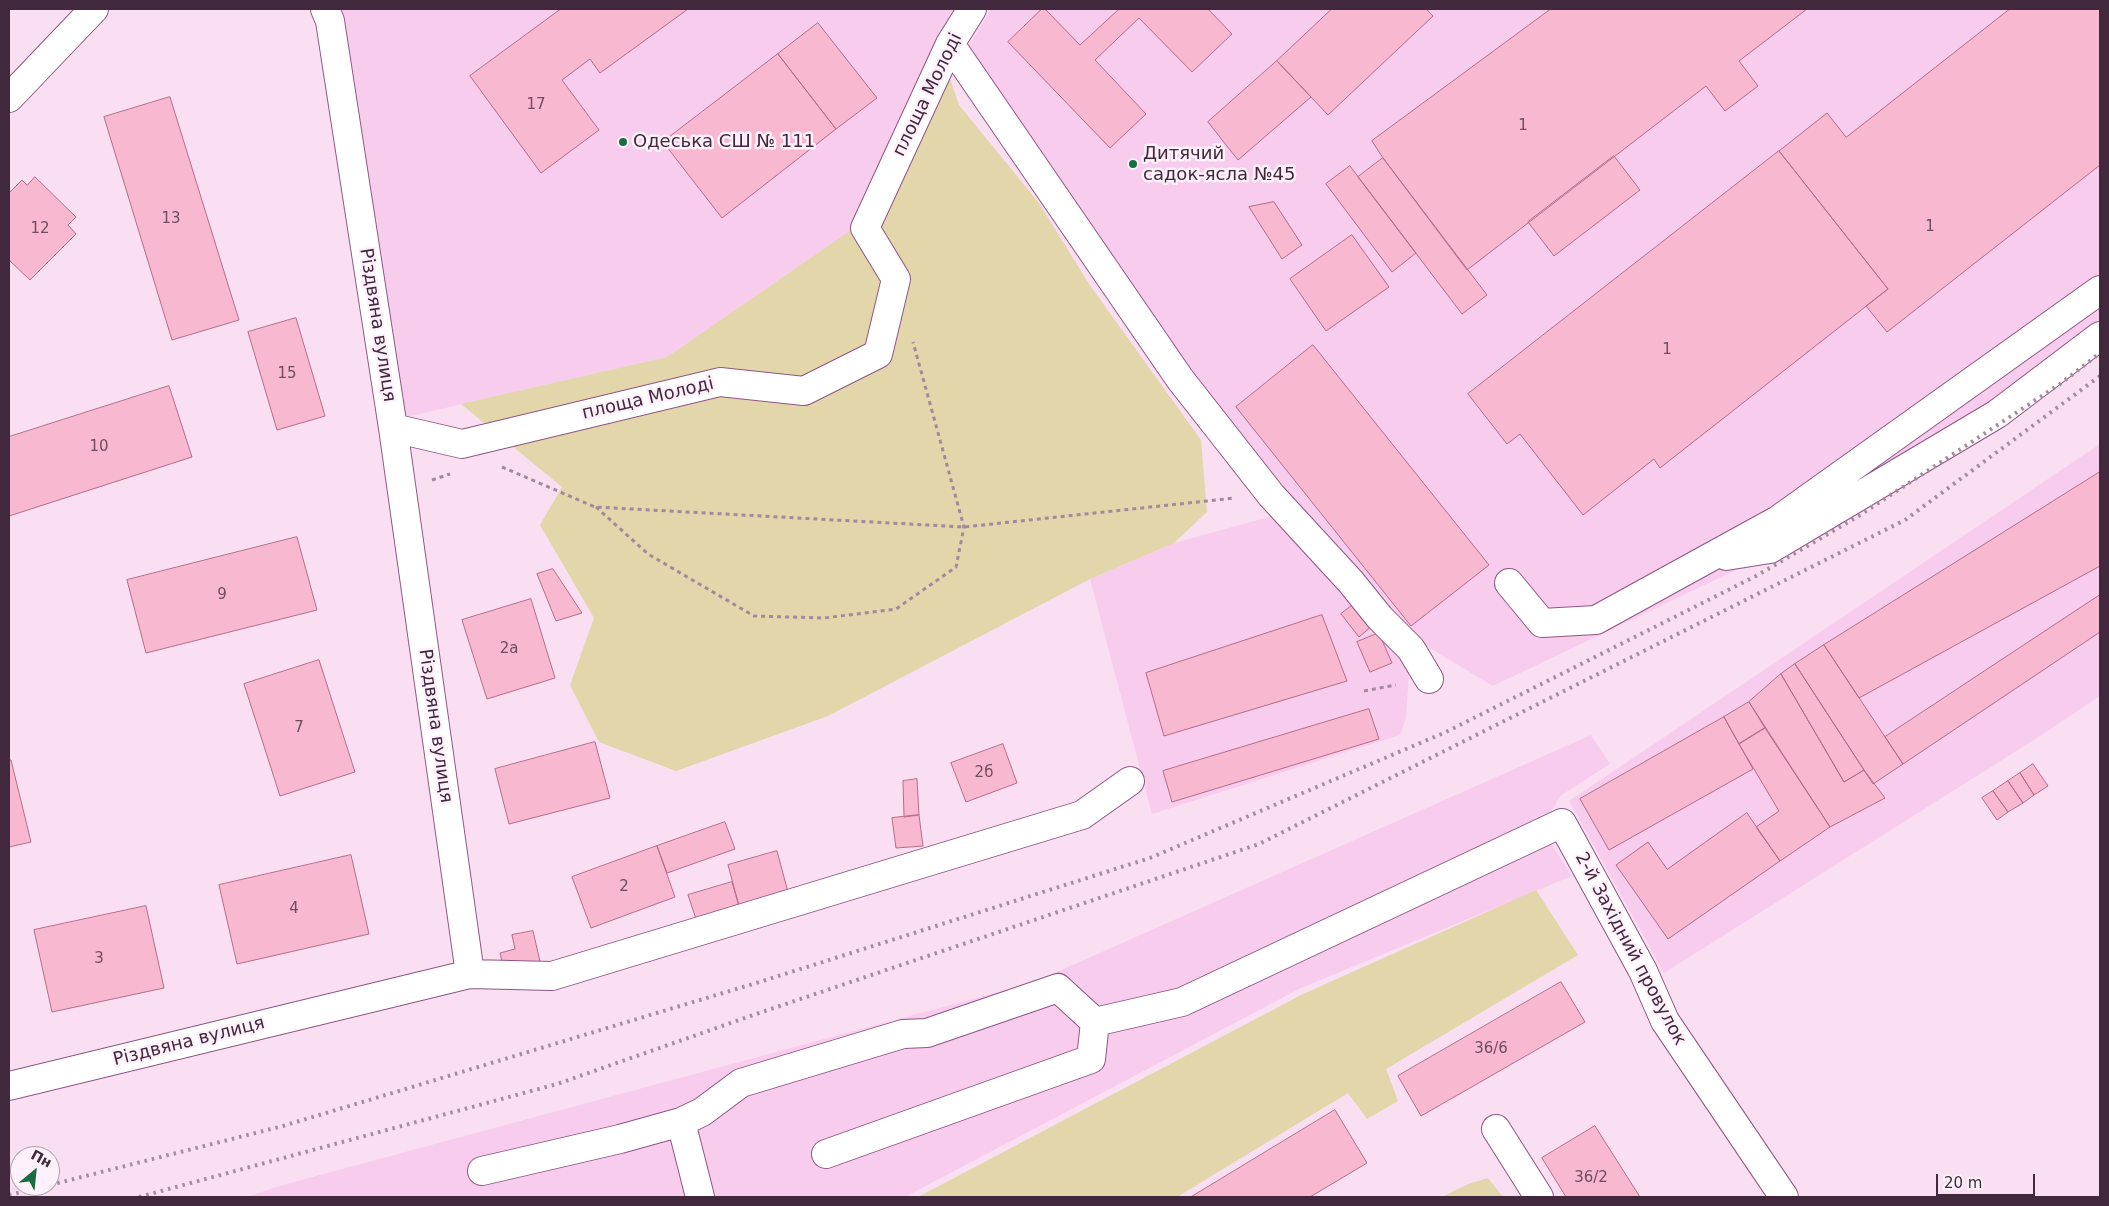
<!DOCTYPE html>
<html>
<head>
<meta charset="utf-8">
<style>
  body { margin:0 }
  #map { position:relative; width:2109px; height:1206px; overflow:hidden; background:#fadff3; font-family:"DejaVu Sans",sans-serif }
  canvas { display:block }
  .frame { position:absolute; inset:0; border:10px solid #42283c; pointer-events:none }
  .north { position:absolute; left:10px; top:1146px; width:50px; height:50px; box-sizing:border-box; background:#fff1fb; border:1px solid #b3a1af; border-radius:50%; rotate:28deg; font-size:14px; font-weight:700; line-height:20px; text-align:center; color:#42283c }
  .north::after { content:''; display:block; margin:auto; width:18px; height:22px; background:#176e41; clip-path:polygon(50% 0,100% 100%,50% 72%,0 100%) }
  .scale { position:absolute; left:1936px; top:1174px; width:99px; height:22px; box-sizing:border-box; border:2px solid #42283c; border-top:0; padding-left:6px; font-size:15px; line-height:18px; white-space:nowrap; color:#42283c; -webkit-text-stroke:4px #fff1fb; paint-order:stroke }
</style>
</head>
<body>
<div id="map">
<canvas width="2109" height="1206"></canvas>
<div class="frame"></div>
<div class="north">Пн</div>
<div class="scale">20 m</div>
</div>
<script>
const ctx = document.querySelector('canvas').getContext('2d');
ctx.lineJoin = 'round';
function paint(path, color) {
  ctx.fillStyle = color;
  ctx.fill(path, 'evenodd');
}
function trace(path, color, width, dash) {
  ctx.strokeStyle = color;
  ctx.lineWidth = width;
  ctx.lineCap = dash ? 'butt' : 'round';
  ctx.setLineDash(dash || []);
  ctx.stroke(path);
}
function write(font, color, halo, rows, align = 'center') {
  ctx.font = font + ' "DejaVu Sans",sans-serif';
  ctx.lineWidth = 5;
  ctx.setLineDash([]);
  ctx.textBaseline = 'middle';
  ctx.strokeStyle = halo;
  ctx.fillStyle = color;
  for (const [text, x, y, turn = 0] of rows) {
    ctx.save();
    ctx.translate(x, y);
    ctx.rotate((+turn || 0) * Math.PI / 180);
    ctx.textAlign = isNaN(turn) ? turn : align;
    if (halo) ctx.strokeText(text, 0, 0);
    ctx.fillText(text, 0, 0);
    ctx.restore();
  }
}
const built = new Path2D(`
  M331,9h637l-22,35 -98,188 -181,125 -274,63z
  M991,9h1109v325l-360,234 -247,118 -85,-51 -195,-232 -246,-354z
  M2100,444v252l-63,42 -373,235 -95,-172z
  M1280,514l130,144 -4,60 -6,17 -248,79 -62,-235 84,-36z
  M1591,735l19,29 -50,32 -18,33 30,47 -271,112 -396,209h-658l32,-11 753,-203z`);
const green = new Path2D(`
  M941,52l18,53 80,98 50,81 112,156 6,72 -33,31 -84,36 -262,137 -152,55 -77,-29 -29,-57 24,-67 -54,-93 22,-38 -101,-83 206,-47 181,-125z
  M1536,890l42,65 -192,114 12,32 -31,18 -19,-26 -171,104h-259l385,-203z
  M1488,1178l15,19h-61l26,-13z`);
const building = new Path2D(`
  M561,9h127l-88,64 -10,-14 -28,21 37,50 -58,43 -71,-97z
  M1042,9h3l35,36 39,-36h89l24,25 -40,38 -53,-54 -44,42 51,54 -36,34 -102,-106z
  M1332,9h94l7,7 -105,99 -51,-54z
  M1551,9h256l-68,52 19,25 -33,25 -19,-25 -239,184 -84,-112 -11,-17z
  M2010,9h90v156l-213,167 -21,-26 22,-17 -109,-138 48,-38 19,24z
  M818,23l59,75 -41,31 -58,-75z
  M778,54l58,75 -114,89 -59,-76z
  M1277,61l34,36 -73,63 -30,-38z
  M170,97l69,223 -67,20 -68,-223z
  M1779,151l109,138 -228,179 -6,-9 -71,56 -63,-81 -13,10 -39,-50z
  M1614,156l26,34 -86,66 -26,-34z
  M1383,158l104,137 -25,19 -104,-137z
  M1350,166l66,87 -24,19 -66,-88z
  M35,177l41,40 -8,8 8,9 -46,46 -21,-20v-67l13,-13 5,5z
  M1274,202l28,43 -20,14 -33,-52z
  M1352,235l37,52 -63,44 -36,-52z
  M296,318l29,98 -48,14 -29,-98z
  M1313,345l176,220 -78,61 -175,-219z
  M169,386l23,71 -183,59v-79z
  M2100,472v94l-241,132 -35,-53z
  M297,537l20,73 -171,43 -19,-73z
  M553,569l29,44 -26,8 -19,-47z
  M2100,595v37l-197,132 -18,-27z
  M531,599l24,79 -68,21 -25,-79z
  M1354,604l18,22 -13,11 -18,-23z
  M1322,615l25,66 -183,55 -18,-63z
  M1379,633l13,30 -22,9 -13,-30z
  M1824,645l79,119 -30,20 -78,-120z
  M319,660l36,112 -75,24 -36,-112z
  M1795,664l69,106 -20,12 -63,-108z
  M1781,674l63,108 20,-12 21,28 -55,29 -81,-125z
  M1749,702l16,26 -26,16 -15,-27z
  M1369,709l10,30 -207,63 -9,-31z
  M1724,717l29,52 -144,81 -29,-51z
  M1765,728l65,99 -50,34 -24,-34 23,-16 -40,-67z
  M595,742l15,56 -101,26 -14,-55z
  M1003,744l14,39 -51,19 -15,-39z
  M9,760h2l20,82 -22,5z
  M2033,764l15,22 -14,9 -14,-22z
  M2020,773l14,22 -11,8 -15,-22z
  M917,779l2,36 -15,2 -1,-36z
  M2008,781l15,22 -15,9 -15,-21z
  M1993,791l15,21 -11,8 -15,-22z
  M1747,813l33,48 -112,78 -52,-74 32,-23 19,27z
  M919,815l4,31 -27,2 -4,-30z
  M725,822l10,27 -68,24 -10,-27z
  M657,846l18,51 -84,31 -19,-51z
  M777,851l11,41 -49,14 -11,-41z
  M351,855l18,79 -132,30 -18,-79z
  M732,882l7,24 -43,13 -8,-24z
  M146,906l18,82 -112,24 -18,-82z
  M533,931l8,35 -36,8 -5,-21 15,-4 -3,-14z
  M1561,982l24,40 -164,94 -23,-40z
  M1335,1110l32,53 -57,34h-119z
  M1595,1126l45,71h-74l-24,-39z`);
const path = new Path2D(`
  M502,467l93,40 369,20 271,-29
  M432,480l18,-6
  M596,507l52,47 106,62 70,2 72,-9 60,-42 8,-40 -51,-185
  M1364,691l32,-6`);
const minor = new Path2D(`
  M950,44l230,335 91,116 80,87 29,36 31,31 18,30
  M9,98l85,-89
  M393,428l69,16 258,-62 84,9 74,-37 18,-75 -31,-51 85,-184 22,-35
  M1726,556l44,-7 227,-135 103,-78
  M1509,583l33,40 54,-3 182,-100 322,-230
  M470,974l82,2 530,-161 48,-34
  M9,1086l461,-112 -77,-546 -63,-407 -5,-12
  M681,1122l19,75
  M1496,1129l43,68
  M826,1154l265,-95 4,-37 87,-20 380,-179 81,148 22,50 119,176
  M482,1171l138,-32 61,-17 21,-10 39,-29 162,-49 24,-1 131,-45 37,34`);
const rail = new Path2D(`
  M50,1185l233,-59 483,-146 384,-122 296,-126 310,-156 101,-59 203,-133 40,-31
  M9,1195l37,-9
  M139,1197l418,-113 205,-72 497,-168 646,-324 195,-144`);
const markers = [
  [623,142,5,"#176e41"],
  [1133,164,5,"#176e41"]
];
const numberNames = [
  ["17",536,105],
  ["1",1523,126],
  ["13",171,219],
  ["1",1930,227],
  ["12",40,229],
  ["1",1667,350],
  ["15",287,374],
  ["10",99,447],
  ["9",222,595],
  ["2а",509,649],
  ["7",299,728],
  ["2б",984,773],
  ["2",624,887],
  ["4",294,909],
  ["3",99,959],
  ["36/6",1491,1049],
  ["36/2",1591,1178]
];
const streetNames = [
  ["площа Молоді",928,95,-64],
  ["Різдвяна вулиця",377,325,81],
  ["площа Молоді",648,399,-13],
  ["Різдвяна вулиця",435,726,82],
  ["2-й Західний провулок",1630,949,62],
  ["Різдвяна вулиця",189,1042,-14]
];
const poiNames = [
  ["Одеська СШ № 111",633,142],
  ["Дитячий",1143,154],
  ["садок-ясла №45",1143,175]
];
paint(built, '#f8cced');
paint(green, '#e2d6aa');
paint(building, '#f8b8d0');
trace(building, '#b56c89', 1);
trace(minor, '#8f5583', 30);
trace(path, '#a4899d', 3, [4, 4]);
trace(minor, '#fff', 28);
trace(rail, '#a68b9f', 4, [2.5, 5]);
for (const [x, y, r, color] of markers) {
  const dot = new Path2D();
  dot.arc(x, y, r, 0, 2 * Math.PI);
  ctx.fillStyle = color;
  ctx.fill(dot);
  trace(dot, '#fff1fb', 2);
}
write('15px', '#704c61', null, numberNames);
write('18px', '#42283c', '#fff1fb', streetNames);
write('18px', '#42283c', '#fff1fb', poiNames, 'left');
</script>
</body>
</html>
